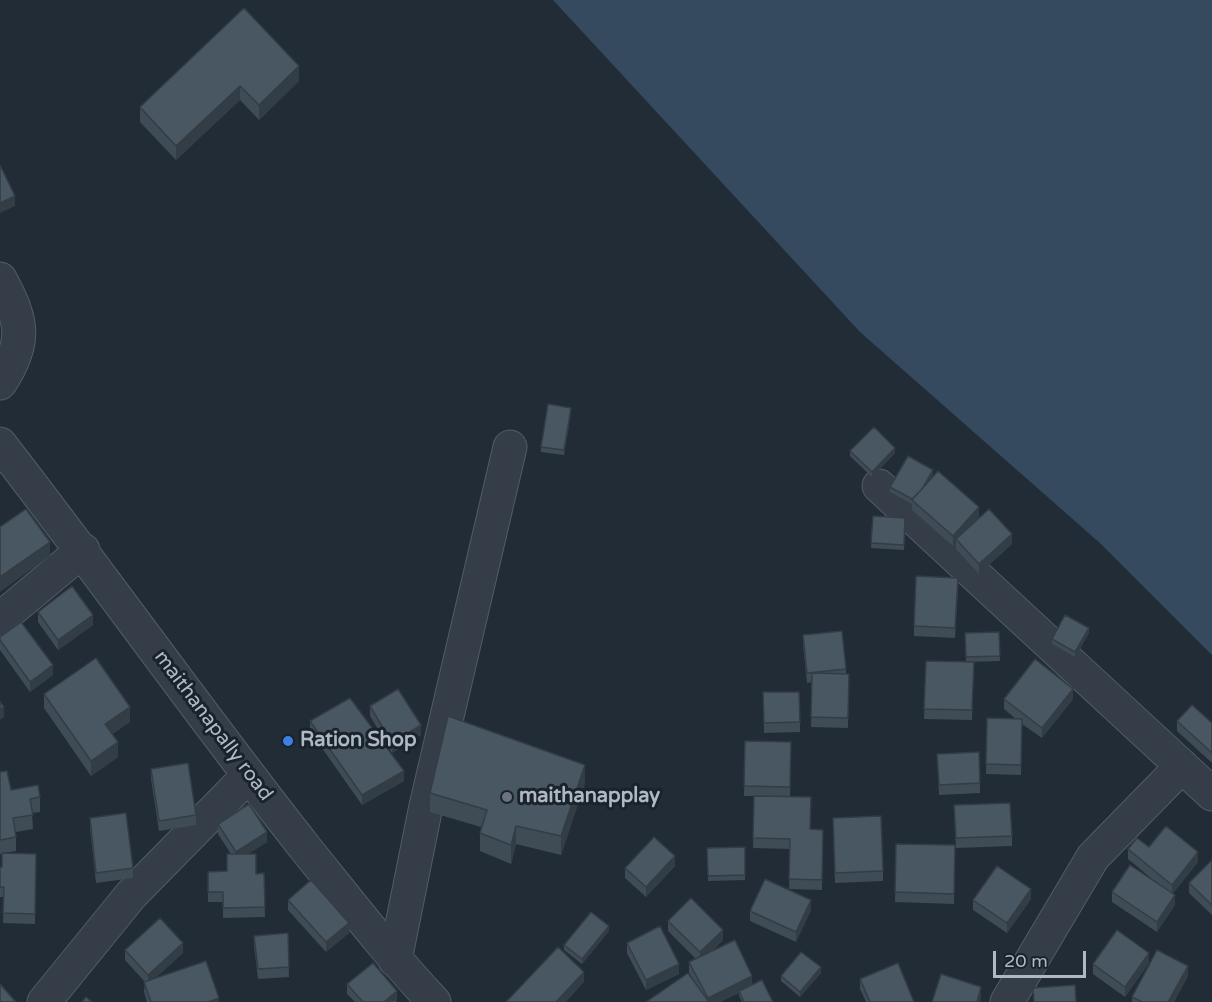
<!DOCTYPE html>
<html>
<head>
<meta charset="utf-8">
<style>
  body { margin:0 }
  #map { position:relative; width:1212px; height:1002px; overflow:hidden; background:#212c37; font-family:"Varela Round",sans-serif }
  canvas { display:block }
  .scale { position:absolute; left:993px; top:951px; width:93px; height:27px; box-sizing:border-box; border:3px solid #afb9c4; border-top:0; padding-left:8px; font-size:18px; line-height:21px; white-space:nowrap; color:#afb9c4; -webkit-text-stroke:4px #1a232c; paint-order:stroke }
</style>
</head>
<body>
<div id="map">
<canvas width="1212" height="1002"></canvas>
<div class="scale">20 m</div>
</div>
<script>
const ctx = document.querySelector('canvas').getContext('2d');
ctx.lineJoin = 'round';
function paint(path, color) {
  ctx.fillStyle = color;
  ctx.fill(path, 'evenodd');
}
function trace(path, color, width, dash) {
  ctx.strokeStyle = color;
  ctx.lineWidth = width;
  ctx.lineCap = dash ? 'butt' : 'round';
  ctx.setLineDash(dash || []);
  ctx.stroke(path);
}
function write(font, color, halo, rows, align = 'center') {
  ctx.font = font + ' "Varela Round",sans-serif';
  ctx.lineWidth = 6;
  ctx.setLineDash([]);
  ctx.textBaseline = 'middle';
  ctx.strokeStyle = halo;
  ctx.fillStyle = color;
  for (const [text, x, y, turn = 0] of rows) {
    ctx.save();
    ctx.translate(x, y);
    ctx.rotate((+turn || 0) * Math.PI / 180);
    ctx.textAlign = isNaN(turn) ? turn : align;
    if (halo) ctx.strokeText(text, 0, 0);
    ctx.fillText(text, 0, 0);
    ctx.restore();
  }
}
const water = new Path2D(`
  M553,0h659v655l-111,-111 -241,-212z`);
const minor = new Path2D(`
  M0,279c23,42 27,63 0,104
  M0,444c104,134 201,272 306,405 42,52 82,104 128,153
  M879,486l333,308
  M0,619l83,-69
  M395,960l31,-154 84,-359
  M44,1002l87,-107 117,-119
  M1007,1002l86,-145 89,-91`);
const wall = new Path2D(`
  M244,8l55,73 -40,39 -19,-20 -64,60 -36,-38v-15z
  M571,413l-7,42 -23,-3v-5z
  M850,451l45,2 -23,24 -22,-21z
  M933,475l-3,5 49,37 -6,7 39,20 -33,30 -23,-25v-6l-3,3 -41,-36v-6l-22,-12v-5z
  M873,516l32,2 -1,32 -33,-2z
  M958,588l-3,50 -41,-2v-10z
  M38,612l55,13 -35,25 -20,-28z
  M999,632l1,29 -34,1h8l-2,58 -48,-1 2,-58 40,1 -1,-29z
  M1089,633l-14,24 -23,-13v-5z
  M803,635l43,34v5h3l-1,54 -37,-1 1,-45 -5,1 -4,-38z
  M0,637l53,38 -23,17 -30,-42z
  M763,692l37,30v10l-36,1z
  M44,694l86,28 -18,12 6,23 -27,19 -47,-68z
  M1004,699h69l-31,39 -20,-14 -1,51 -35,-1 1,-56 29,1 -12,-10z
  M370,706l51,29 -29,18 -22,-37z
  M310,721l94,60 -42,24 -52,-74z
  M1177,721l35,2v40l-35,-32z
  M745,741l46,1 -1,55 21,32 12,1 -1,60 -33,-1 1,-40 -37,-1 1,-52h10h-20z
  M937,754l43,29v10l-41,2z
  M151,769l45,46v10l-37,6 -8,-52z
  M0,772l11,18 29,7v15l-8,1 1,16 -17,3v19l-12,2 32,1 -1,70 -32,-1 1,-26h-4v-30h2v-13h-2z
  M585,783l-24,72 -45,-11 -5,20 -31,-13v-18l1,-6 -51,-15v-19z
  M954,815l58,21v10l-56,2z
  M90,818l43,50v10l-37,5 -6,-55z
  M218,824l49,18 -19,12 8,20 8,-1 1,44 -42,1v-16h-15v-30l19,-1 4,-17 -13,-20z
  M833,828l50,43v10l-48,2z
  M896,844l59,1 -1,59 -59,-2z
  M745,847v33l-37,1 -1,-33z
  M1149,847l49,15 -25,31 2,12 -18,27 -45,-30v-10l46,-8 -30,-25v-10z
  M1212,860v55l-23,-22v-10z
  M675,866l-29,31 -21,-19v-10z
  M1031,899l-24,34 -34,-23v-10z
  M288,900l61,33 -23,19 -38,-42z
  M811,910l-15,32 -46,-21v-10z
  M668,921l55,19 -12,12 41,33 21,17h-31l-3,-6v-3l-19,9h-74l47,-22 -4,-8v-10l7,-3 -28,-28z
  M609,931l-27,33 -18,-14v-5z
  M288,933l1,44 -31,2 -4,-33v-10z
  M627,943l52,31 -33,16 -19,-37z
  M125,950l58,3 -28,25 64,24h-72l-3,-10 1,-10 -20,-22z
  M1149,963l-24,34 -32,-23v-10z
  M821,973l-21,24 -19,-16v-5z
  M1188,976l-14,26h-42v-5z
  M860,979l54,23h-48l-6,-13z
  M347,984l50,17 -1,1h-41l-8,-8z`);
const shadedWall = new Path2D(`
  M299,66v15l-40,39v-15z
  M240,86v14l-64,60v-14z
  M15,196v10l-15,7v-10z
  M571,408v5l-7,42v-5z
  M895,448v5l-23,24v-5z
  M933,470v5l-17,29 -1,-3z
  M979,507v10l-21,24 -2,-2v4l-3,3v-10z
  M1012,534v10l-33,30v-10z
  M50,542v14l-50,36v-15z
  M93,615v10l-35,25v-10z
  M1089,628v5l-14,24v-5z
  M53,665v10l-23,17v-10z
  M1073,689v10l-31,39v-10z
  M4,707v10l-4,3v-10z
  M130,707v15l-25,16v-14z
  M421,725v10l-29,18v-10z
  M118,742v15l-27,19v-15z
  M585,765v18l-24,72v-19z
  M404,771v10l-42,24v-10z
  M516,826v18l-5,20v-19z
  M267,832v10l-31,20v-10z
  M1198,852v10l-26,33v-10z
  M675,856v10l-29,31v-10z
  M1031,889v10l-24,34v-10z
  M1175,895v10l-18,27v-10z
  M811,900v10l-15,32v-10z
  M349,923v10l-23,19v-10z
  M609,926v5l-27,33v-5z
  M723,930v10l-23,22v-10z
  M183,943v10l-35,32v-10z
  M1149,953v10l-24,34v-10z
  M679,964v10l-33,16v-10z
  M1188,966v10l-14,26h-6z
  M821,967v6l-21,24v-5z
  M584,972v10l-18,20h-10z
  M752,976v10l-32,16h-12v-4z
  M981,987v10l-1,5h-3z
  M397,991v10l-13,1z
  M219,998v4h-11z`);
const building = new Path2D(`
  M244,8l55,58 -40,39 -19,-19 -64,60 -36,-39z
  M0,165l15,31 -15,7z
  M548,404l23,4 -7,42 -23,-3z
  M874,427l21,21 -23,24 -22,-21z
  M908,456l25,14 -11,19 -10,10 -22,-12z
  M938,471l41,36 -26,29 -41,-36z
  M26,509l24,33 -50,35v-50z
  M989,509l23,25 -33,30 -23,-25z
  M873,516l32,2 -1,27 -33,-2z
  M916,576l42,2 -3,50 -41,-2z
  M72,586l21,29 -35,25 -20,-28z
  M1065,615l24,13 -14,24 -23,-13z
  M21,622l32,43 -23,17 -30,-42v-3z
  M842,631l4,38 -39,4 -4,-38z
  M999,632l1,24 -34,1 -1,-24z
  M96,658l34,49 -25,17 13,18 -27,19 -47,-67z
  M1035,659l38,30 -31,39 -38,-29z
  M926,661l48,1 -2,48 -48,-1z
  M812,673l37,1 -1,44 -37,-1z
  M398,689l23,36 -29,18 -22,-37z
  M763,692h36l1,30 -36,1z
  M350,698l54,73 -42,24 -52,-74z
  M0,702l4,5 -4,3z
  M1192,705l20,18v30l-35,-32z
  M448,716l137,49 -24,71 -45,-10 -5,19 -31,-12 7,-23 -57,-17z
  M987,718l35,1 -1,46 -35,-1z
  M745,741l46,1 -1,45 -46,-1z
  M979,752l1,31 -41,2 -2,-31z
  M188,763l8,52 -37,6 -8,-52z
  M7,771l4,19 27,-5 2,12 -10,2 3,16 -20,3 3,19 -16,3v-68z
  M754,796l57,1 -1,32 13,1 -1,50 -33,-1 1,-40 -37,-1z
  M1010,803l2,33 -56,2 -2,-33z
  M249,804l18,28 -31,20 -18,-28z
  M126,813l7,55 -37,5 -6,-55z
  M881,816l2,55 -48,2 -2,-55z
  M1166,826l32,26 -26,33 -44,-36 9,-11 12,9z
  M654,837l21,19 -29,31 -21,-19z
  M896,844l59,1 -1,49 -59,-2z
  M745,847v28l-37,1 -1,-28z
  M2,853l34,1 -1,60 -32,-1 1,-26h-4v-20h2z
  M227,854h29v20l8,-1 1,34 -42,1v-16h-15v-20l19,-1z
  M1212,860v45l-23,-22z
  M1130,865l45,30 -18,27 -45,-30z
  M997,866l34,23 -24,34 -34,-23z
  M765,879l46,21 -15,32 -46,-21z
  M311,880l38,43 -23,19 -38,-42z
  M691,898l32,32 -23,22 -32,-31z
  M591,912l18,14 -27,33 -18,-14z
  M160,918l23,25 -35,32 -23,-25z
  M660,926l19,38 -33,16 -19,-37z
  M1117,930l32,23 -24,34 -32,-23z
  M288,933l1,34 -31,2 -4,-33z
  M735,940l17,36 -44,22 -19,-36z
  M558,947l26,25 -28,30h-50z
  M1157,950l31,16 -20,36h-26l-10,-5z
  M801,952l20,15 -21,25 -19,-16z
  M206,961l13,37 -11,4h-57l-7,-20z
  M373,963l24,28 -13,11h-21l-16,-18z
  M898,963l16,39h-44l-10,-23z
  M688,973l21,29h-63z
  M941,974l40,13 -4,15h-45z
  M762,980l11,22h-29l-5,-11z
  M0,984l16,18h-16z
  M1075,985l1,17h-42l-1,-14z
  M86,997l6,5h-10z`);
const markers = [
  [288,741,6,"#3f7fe0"],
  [507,797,6,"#6b7280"]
];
const streetNames = [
  ["maithanapally road",213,726,53]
];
const poiNames = [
  ["Ration Shop",300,741],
  ["maithanapplay",519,797]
];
paint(water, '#354a5e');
trace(minor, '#525c65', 35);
trace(minor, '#353e48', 33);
paint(wall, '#3f4b55');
paint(shadedWall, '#333d45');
paint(building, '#495763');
trace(building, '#333d45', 1.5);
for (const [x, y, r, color] of markers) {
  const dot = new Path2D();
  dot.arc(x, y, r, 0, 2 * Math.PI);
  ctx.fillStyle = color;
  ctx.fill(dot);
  trace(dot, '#1a232c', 2);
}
write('20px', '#afb9c4', '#1a232c', streetNames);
write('bold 20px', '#afb9c4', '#1a232c', poiNames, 'left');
</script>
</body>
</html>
